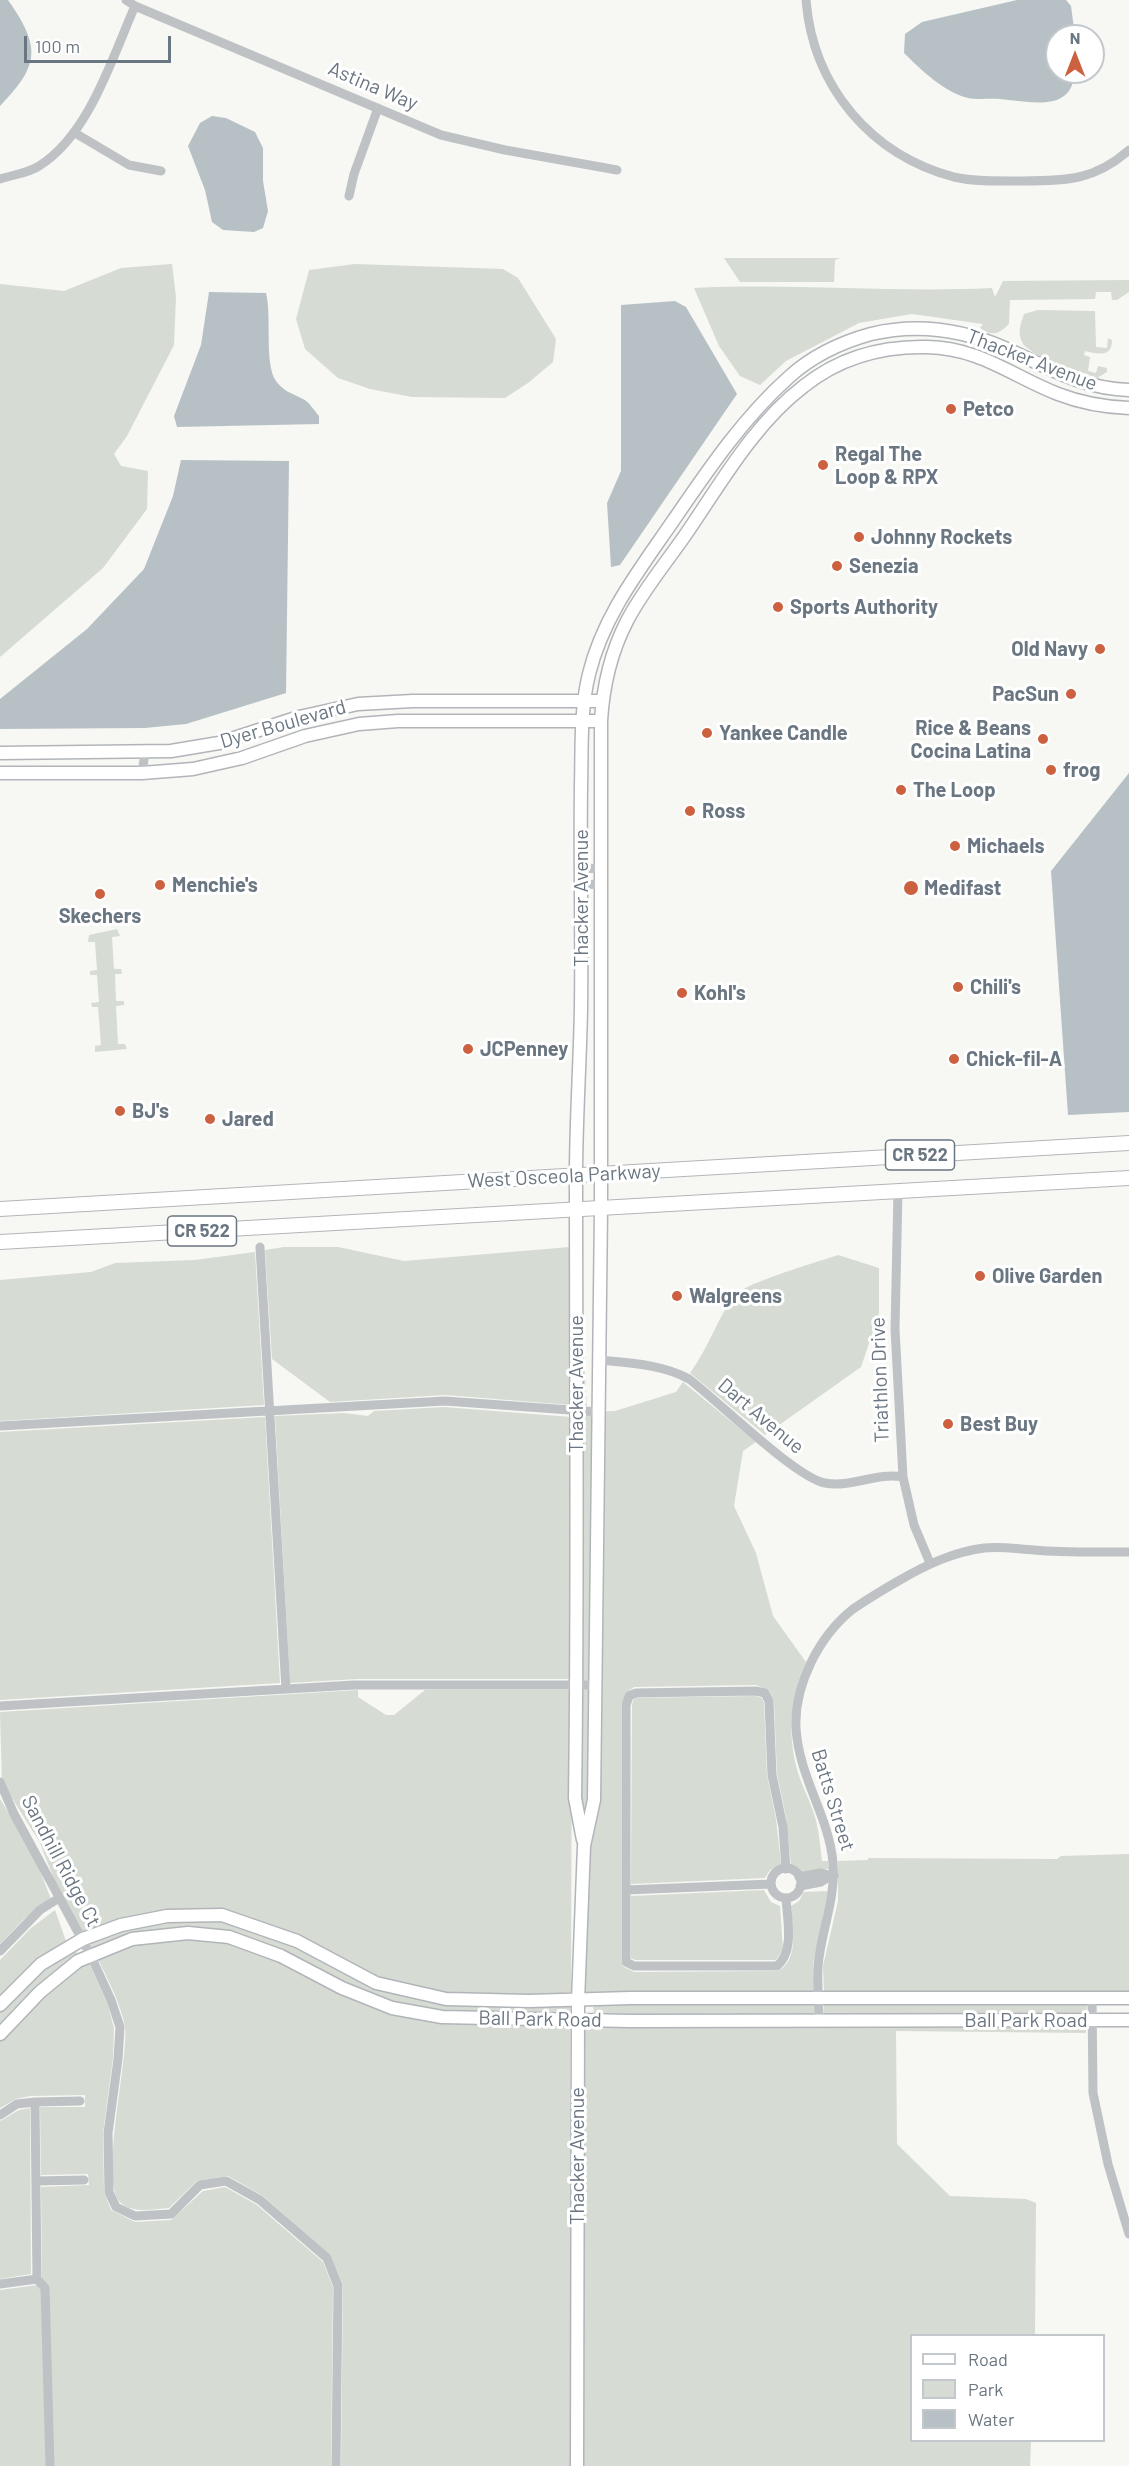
<!DOCTYPE html>
<html>
<head>
<meta charset="utf-8">
<style>
  body { margin:0 }
  #map { position:relative; width:1129px; height:2466px; overflow:hidden; background:#f7f7f4; font-family:Barlow,sans-serif }
  canvas { display:block }
  .legend { position:absolute; left:910px; top:2334px; width:195px; height:108px; box-sizing:border-box; background:#fff; border:2px solid #c3c8cd; margin:0; padding:8px 10px; list-style:none; font-size:18px; color:#6a7681 }
  .legend li { display:flex; align-items:center; gap:12px; height:30px }
  .legend b { width:30px; border:2px solid #c3c8cd }
  .north { position:absolute; left:1045px; top:24px; width:60px; height:60px; box-sizing:border-box; background:#fff; border:2px solid #c3c8cd; border-radius:50%; rotate:0deg; font-size:16px; font-weight:700; line-height:24px; text-align:center; color:#6a7681 }
  .north::after { content:''; display:block; margin:auto; width:21px; height:27px; background:#cc613f; clip-path:polygon(50% 0,100% 100%,50% 72%,0 100%) }
  .scale { position:absolute; left:24px; top:36px; width:147px; height:27px; box-sizing:border-box; border:3px solid #6a7681; border-top:0; padding-left:8px; font-size:18px; line-height:21px; white-space:nowrap; color:#6a7681; -webkit-text-stroke:4px #fff; paint-order:stroke }
</style>
</head>
<body>
<div id="map">
<canvas width="1129" height="2466"></canvas>
<ul class="legend">
<li><b style="height:8px;background:#fff"></b>Road</li>
<li><b style="height:16px;background:#d6dbd4"></b>Park</li>
<li><b style="height:16px;background:#b7c1c5"></b>Water</li>
</ul>
<div class="north">N</div>
<div class="scale">100 m</div>
</div>
<script>
const ctx = document.querySelector('canvas').getContext('2d');
ctx.lineJoin = 'round';
function paint(path, color) {
  ctx.fillStyle = color;
  ctx.fill(path, 'evenodd');
}
function trace(path, color, width, dash) {
  ctx.strokeStyle = color;
  ctx.lineWidth = width;
  ctx.lineCap = dash ? 'butt' : 'round';
  ctx.setLineDash(dash || []);
  ctx.stroke(path);
}
function write(font, color, halo, rows, align = 'center') {
  ctx.font = font + ' Barlow,sans-serif';
  ctx.lineWidth = 6;
  ctx.setLineDash([]);
  ctx.textBaseline = 'middle';
  ctx.strokeStyle = halo;
  ctx.fillStyle = color;
  for (const [text, x, y, turn = 0] of rows) {
    ctx.save();
    ctx.translate(x, y);
    ctx.rotate((+turn || 0) * Math.PI / 180);
    ctx.textAlign = isNaN(turn) ? turn : align;
    if (halo) ctx.strokeText(text, 0, 0);
    ctx.fillText(text, 0, 0);
    ctx.restore();
  }
}
const green = new Path2D(`
  M724,258h116l-5,2 -1,22h-94z
  M172,264l4,33 -2,48 -47,91 -13,18 7,12 27,5 -1,38 -44,59 -103,89v-373l64,7 57,-23z
  M355,264l148,5 15,9 38,61 -3,23 -25,21 -23,15 -93,-1 -42,-8 -32,-11 -33,-29 -9,-30 13,-49z
  M1129,280v12l-12,8h-5l-1,-8h-15l-1,7 -85,1 -1,24c-10,10 -17,13 -29,4l3,-4 -71,-10 -53,9 -73,38 -26,24 -20,-9 -21,-30 -25,-58c99,-5 199,5 298,0l3,9 8,-16z
  M1038,310l57,1 1,36 11,1 1,-10 4,2c0,18 -14,14 -27,11l-1,4 6,2 -2,14 8,2 2,-7 9,2v4l-10,6c-15,-6 -69,-22 -75,-36 -5,-10 -1,-19 2,-28z
  M117,929l3,7 -8,1 2,32h7l1,5h-7l1,27h8v4l-8,1 2,38h7l2,5 -32,3v-6l6,-1 -3,-38h-6l-1,-4 8,-1 -2,-27h-7v-4l7,-1 -2,-28h-7l1,-7z
  M284,1247h54l66,14 166,-14 1,158 -126,-10 -115,7 -58,-43 -7,-109z
  M255,1252l9,153 -264,16v-141l91,-8 24,-9 80,-3z
  M838,1255l41,13v46l-18,53 -96,68 -75,-62c18,-24 27,-54 44,-77 10,-13 84,-34 104,-41z
  M580,1272l7,140 28,-1 61,-19 7,-10 73,60 -13,9 -9,55 22,47 17,63 33,46c-17,35 -19,76 -7,114 4,12 10,23 14,35 6,16 7,33 9,50h6l1,8h-10l-17,4 -11,-8 -5,-48 -9,-43 -3,-73 -5,-11 -13,-5 -122,2 -9,7 -4,11v257l3,5 10,5 144,-1c22,-12 14,-43 13,-65l8,-5 5,-9 24,-1 -15,73 1,28 -233,2z
  M444,1407l127,10 1,262h-215l-67,4 -15,-267 69,-3 24,3 6,-5z
  M265,1417l15,266 -280,17v-268z
  M358,1690v7l28,18h8l31,-25h147l-1,305 -124,-1 -70,-17 -77,-41 -78,-27 -60,1 -42,10 -44,16 -36,-93 -38,-61 -2,-70z
  M755,1696l7,2 2,5 3,72 9,44 5,45 -11,6 -5,8 -134,6 1,-178 1,-6 4,-2z
  M0,1799l31,49 20,51 -27,20 -24,25z
  M1129,1854v138h-305l-1,-26 15,-65v-40l30,-1v-2l189,1 4,-3z
  M764,1890l7,12 9,4 3,43 -7,11h-141l-4,-2v-62z
  M55,1910l11,31 -29,19 -37,37v-37l31,-32z
  M221,1920l75,26 79,42 71,17 124,1v8l-127,-2 -49,-10 -50,-20 -62,-32 -52,-18 -43,-5 -56,6 -39,17 -7,-5 38,-14 44,-10z
  M188,1938l40,5 51,18 113,52 50,10 128,3 2,440h-231l2,-180 -12,-30 -68,-60 -35,-20 -31,5 -28,27c-16,1 -35,6 -48,-5 -23,-20 8,-143 4,-176 -4,-23 -17,-47 -27,-68l35,-15z
  M73,1950l7,5 -80,72v-15l44,-43z
  M89,1963l18,39 7,26 -1,30 -10,75 1,59 7,18 24,12 36,-2 32,-29 22,-4 32,18 66,57 10,25 -2,179h-331v-176l37,-5 5,-6 -1,-92 48,-2 -1,-11 -47,1 -1,-68h45v-12l-55,1 -14,3 -16,9v-67c31,-23 51,-62 89,-78z
  M631,2004h183v11h-220l-1,-10z
  M824,2004h263l-1,11h-262z
  M581,2026h505v7l-190,-2 1,113 53,52 76,3 10,4 -1,132 -123,1v104l119,1 -1,25h-448z
  M30,2108l1,166 -31,5v-158l19,-11z`);
const water = new Path2D(`
  M0,0h8c33,47 32,65 -8,106z
  M1017,0h49l5,6 4,30h-18v36h17c0,42 -47,29 -74,27 -10,-1 -22,1 -32,-1 -23,-5 -48,-29 -64,-45l1,-19 17,-12z
  M212,116l14,2 29,14 8,16v33l5,30 -5,17 -9,4 -31,-2 -11,-8 -7,-32 -17,-44 12,-23z
  M209,292l57,1c6,24 -2,71 10,88 8,11 16,12 27,18 6,3 11,11 16,17v8l-142,3 -3,-11 27,-71z
  M675,301l11,6 51,87 -117,171 -9,2 -4,-64 14,-32v-166z
  M181,460l108,1 -3,232 -100,31 -41,4 -145,1v-30l87,-70 57,-60 29,-73z
  M1129,773v339l-61,3 -17,-244z`);
const street = new Path2D(`
  M126,0l9,6 306,129 64,15 112,20
  M806,0c7,87 65,155 148,177 21,5 47,4 69,4 44,0 72,-1 106,-31
  M75,133l54,32 32,6
  M0,179c12,-4 29,-6 39,-13 50,-31 73,-108 96,-160
  M349,196l5,-22 24,-66
  M142,773l3,-20
  M580,869l21,-1
  M579,885l22,-1
  M898,1191l-3,138 8,148 11,48 16,38
  M260,1247l26,442
  M598,1360c31,3 64,4 91,19 29,22 107,99 136,104 26,5 52,-11 78,-6
  M0,1426l445,-25 153,11
  M0,1706l354,-21h240
  M0,1782l14,32 77,142 20,44 9,27 -2,32 -10,74 1,59 7,15 19,9 36,-2 29,-29 26,-4 34,19 67,58 11,28 -2,180
  M771 1883a15 15 0 1 1 30 0a15 15 0 1 1-30 0Z
  M786,1869l-3,-42 -11,-52 -3,-74 -4,-8 -9,-2 -120,2 -7,3 -3,9v257l8,4h143c18,-15 10,-47 9,-68
  M799,1877l21,-4 14,3
  M800,1886l21,-4 8,-5
  M626,1890l145,-6
  M0,1951l40,-41 19,-12
  M1092,1998l1,95 15,71 21,70
  M819,2021c0,-18 -2,-37 -1,-55 3,-35 18,-67 15,-103 -4,-47 -34,-85 -37,-135 -2,-43 23,-92 57,-119 15,-10 31,-20 47,-29 26,-15 53,-28 84,-32 17,-2 33,1 50,2 31,3 64,2 95,2
  M0,2115l17,-11 18,-2 45,-1
  M36,2181l48,-1
  M37,2279l8,9 5,178
  M0,2284l37,-5 -2,-177`);
const secondary = new Path2D(`
  M0,753l171,-2 48,-8 80,-26 59,-13 55,-3h189
  M0,773h142l51,-4 49,-11 63,-22 54,-12 39,-3h203
  M583,1840l-8,-42c3,-208 1,-415 1,-623 0,-55 4,-111 5,-167 1,-74 -1,-148 0,-223 1,-36 -1,-75 8,-111 14,-58 51,-105 84,-153 35,-51 70,-103 116,-144 23,-21 53,-35 82,-43 46,-11 93,-4 136,15 44,19 72,39 122,41
  M0,2005l41,-41 42,-25 38,-14 46,-9 55,-1 75,26 79,42 70,16 83,2 101,-3h499
  M0,2034l40,-42 38,-31 54,-22 56,-6 41,4 52,19 61,32 50,20 50,9 188,4 499,-1
  M577,2466l1,-465 6,-155 10,-46 7,-591v-488c2,-34 10,-69 26,-100 16,-31 39,-58 59,-87 35,-51 68,-110 118,-148 35,-28 78,-40 123,-39 53,1 85,29 131,47 23,9 46,13 71,14`);
const primary = new Path2D(`
  M0,1209l1129,-66
  M0,1242l1129,-64`);
const markers = [
  [951,409,6,"#cc613f"],
  [823,465,6,"#cc613f"],
  [859,537,6,"#cc613f"],
  [837,566,6,"#cc613f"],
  [778,607,6,"#cc613f"],
  [1100,649,6,"#cc613f"],
  [1071,694,6,"#cc613f"],
  [707,733,6,"#cc613f"],
  [1043,739,6,"#cc613f"],
  [1051,770,6,"#cc613f"],
  [901,790,6,"#cc613f"],
  [690,811,6,"#cc613f"],
  [955,846,6,"#cc613f"],
  [160,885,6,"#cc613f"],
  [911,888,8,"#cc613f"],
  [100,894,6,"#cc613f"],
  [958,987,6,"#cc613f"],
  [682,993,6,"#cc613f"],
  [468,1049,6,"#cc613f"],
  [954,1059,6,"#cc613f"],
  [120,1111,6,"#cc613f"],
  [210,1119,6,"#cc613f"],
  [980,1276,6,"#cc613f"],
  [677,1296,6,"#cc613f"],
  [948,1424,6,"#cc613f"]
];
const shields = [
  [920,1155,69],
  [202,1231,69]
];
const shieldNames = [
  ["CR 522",920,1155],
  ["CR 522",202,1231]
];
const streetNames = [
  ["Astina Way",373,86,23],
  ["Thacker Avenue",1032,360,21],
  ["Dyer Boulevard",283,724,-16],
  ["Thacker Avenue",581,898,-90],
  ["West Osceola Parkway",564,1176,-3],
  ["Triathlon Drive",880,1380,-92],
  ["Thacker Avenue",576,1384,-90],
  ["Dart Avenue",761,1416,40],
  ["Batts Street",833,1800,73],
  ["Sandhill Ridge Ct",61,1861,62],
  ["Ball Park Road",540,2019,1],
  ["Ball Park Road",1026,2020],
  ["Thacker Avenue",577,2156,-90]
];
const poiNames = [
  ["Petco",963,409],
  ["Regal The",835,454],
  ["Loop & RPX",835,477],
  ["Johnny Rockets",871,537],
  ["Senezia",849,566],
  ["Sports Authority",790,607],
  ["Old Navy",1088,649,"right"],
  ["PacSun",1059,694,"right"],
  ["Rice & Beans",1031,728,"right"],
  ["Cocina Latina",1031,751,"right"],
  ["Yankee Candle",719,733],
  ["frog",1063,770],
  ["The Loop",913,790],
  ["Ross",702,811],
  ["Michaels",967,846],
  ["Menchie's",172,885],
  ["Medifast",924,888],
  ["Skechers",100,916,"center"],
  ["Chili's",970,987],
  ["Kohl's",694,993],
  ["JCPenney",480,1049],
  ["Chick-fil-A",966,1059],
  ["BJ's",132,1111],
  ["Jared",222,1119],
  ["Olive Garden",992,1276],
  ["Walgreens",689,1296],
  ["Best Buy",960,1424]
];
paint(green, '#d6dbd4');
paint(water, '#b7c1c5');
trace(secondary, '#b1b5b9', 15);
trace(primary, '#b2b6b9', 16);
trace(street, '#bec2c5', 9);
trace(secondary, '#fff', 12);
trace(primary, '#fff', 14);
for (const [x, y, r, color] of markers) {
  const dot = new Path2D();
  dot.arc(x, y, r, 0, 2 * Math.PI);
  ctx.fillStyle = color;
  ctx.fill(dot);
  trace(dot, '#fff', 2);
}
for (const [x, y, w] of shields) {
  const box = new Path2D();
  box.roundRect(x - w / 2, y - 15, w, 30, 4.5);
  ctx.fillStyle = '#fff';
  ctx.fill(box);
  trace(box, '#6a7681', 1.5);
}
write('bold 18px', '#6a7681', null, shieldNames);
write('20px', '#6a7681', '#fff', streetNames);
write('bold 20px', '#6a7681', '#fff', poiNames, 'left');
</script>
</body>
</html>
